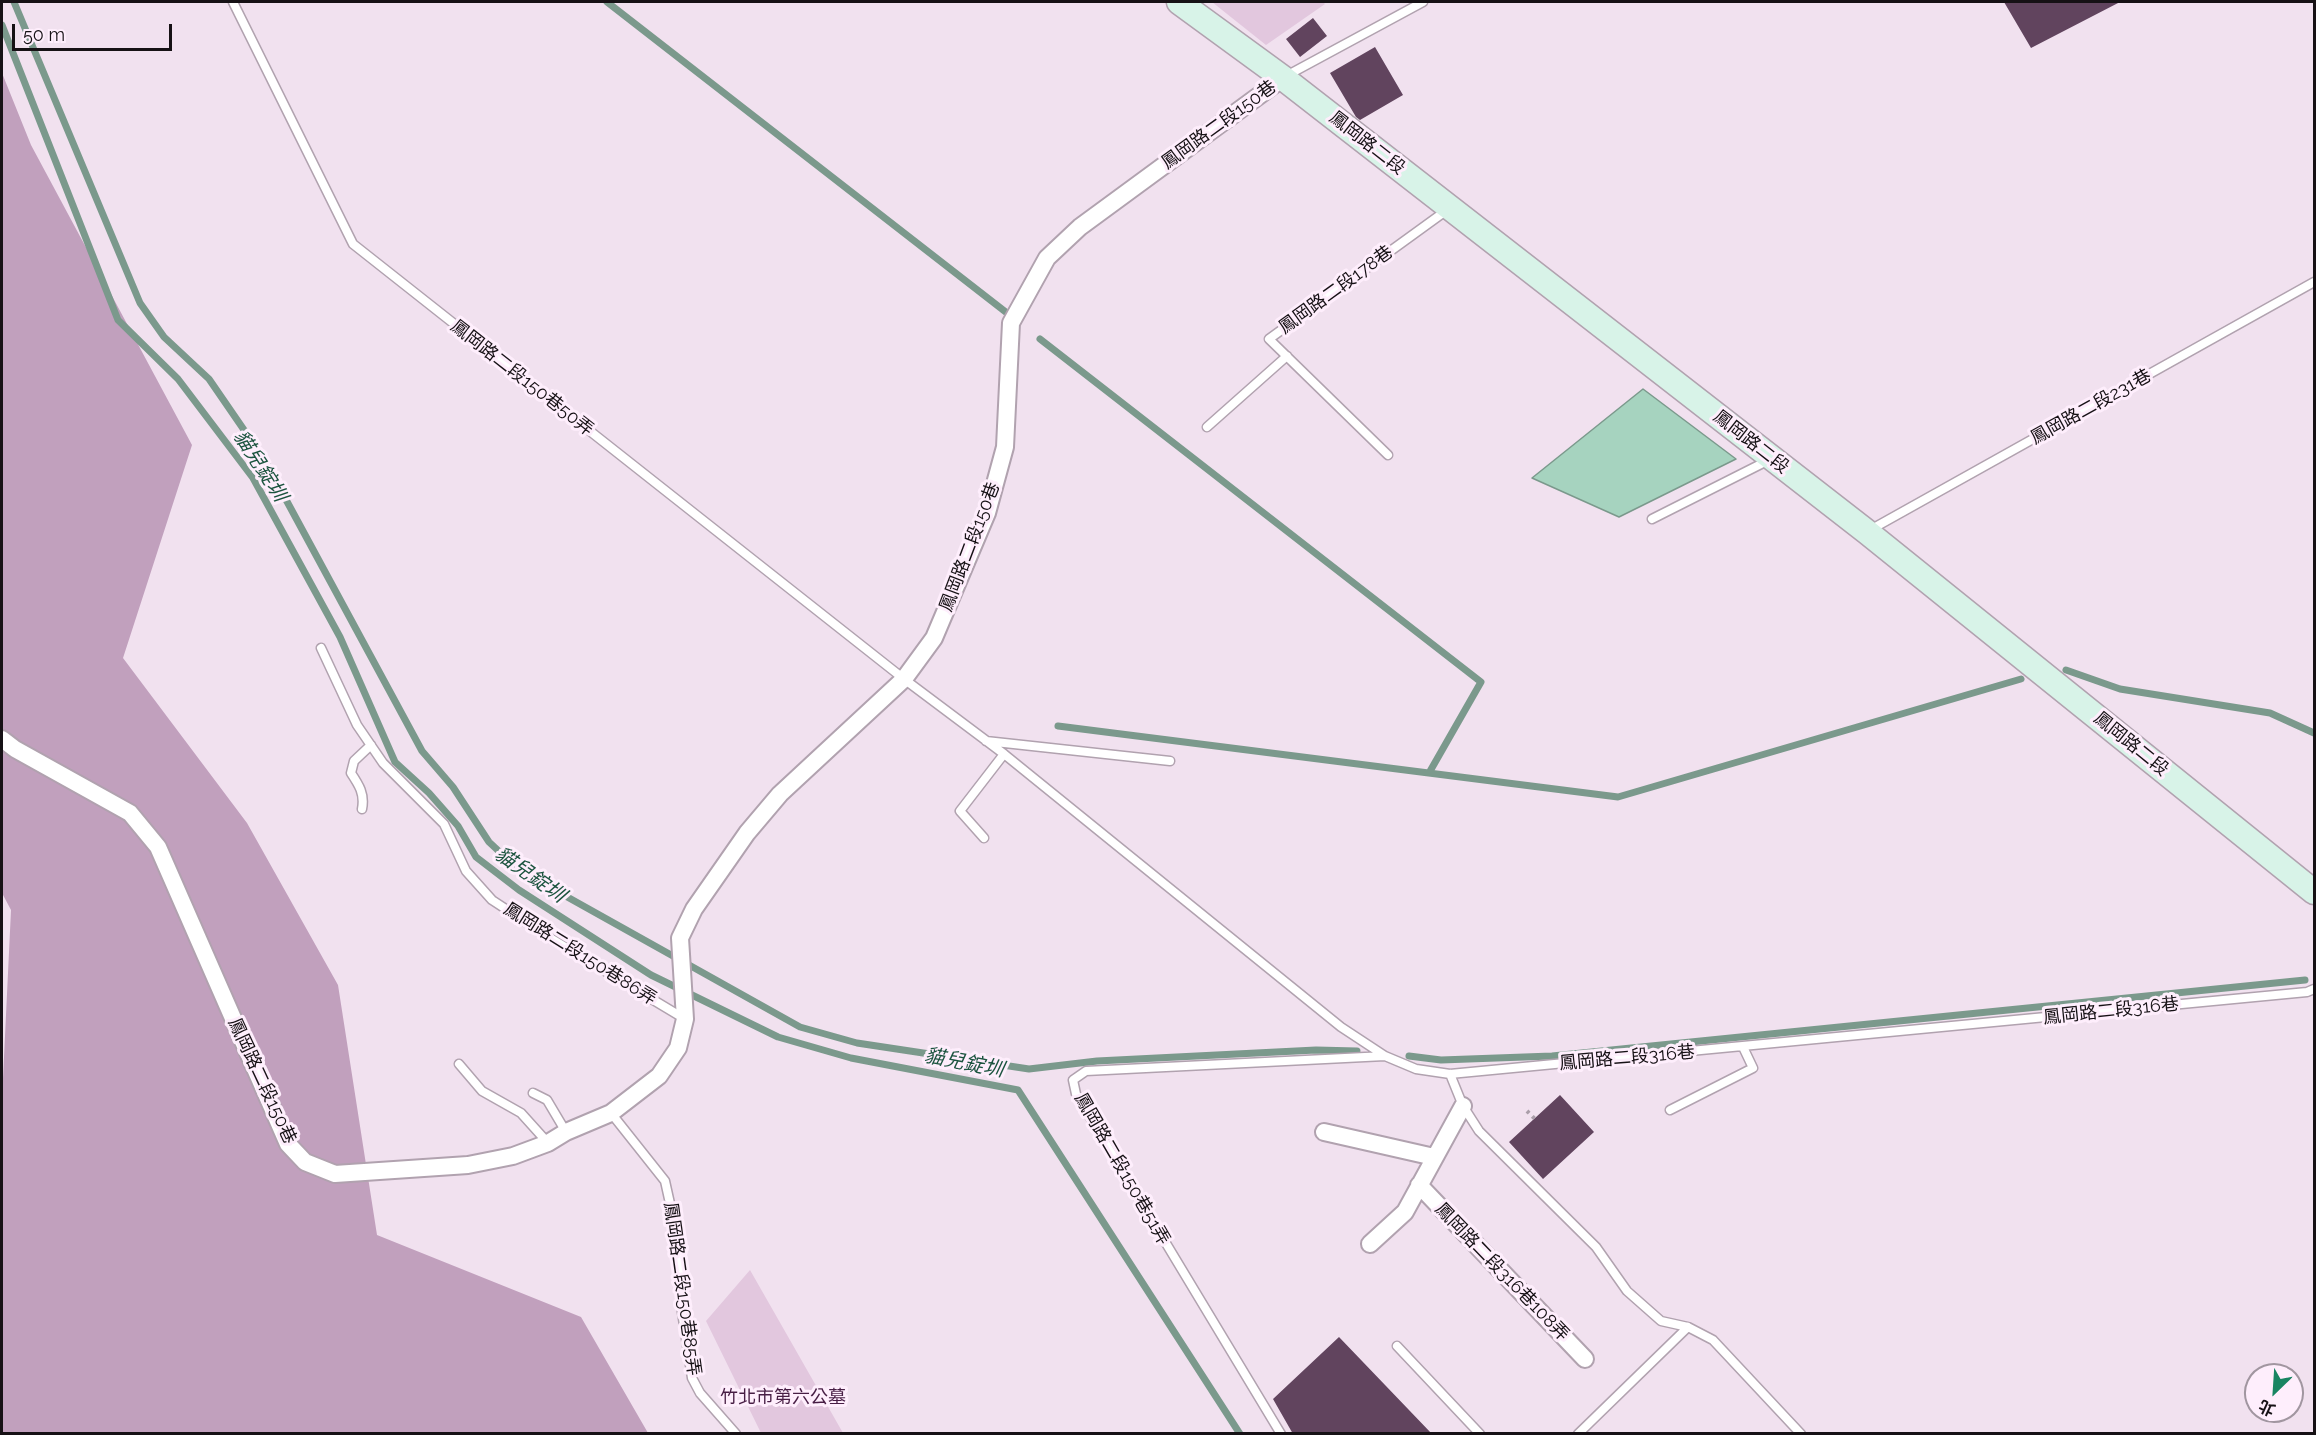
<!DOCTYPE html>
<html>
<head>
<meta charset="utf-8">
<style>
  body { margin:0 }
  #map { position:relative; width:2316px; height:1435px; overflow:hidden; background:#f1e1ef; font-family:Raleway,"Noto Sans TC",sans-serif }
  canvas { display:block }
  .frame { position:absolute; inset:0; border:3px solid #161115; pointer-events:none }
  .north { position:absolute; left:2244px; top:1363px; width:60px; height:60px; box-sizing:border-box; background:#feeefc; border:2px solid #a196a0; border-radius:50%; rotate:205deg; font-size:16px; font-weight:700; line-height:24px; text-align:center; color:#161115 }
  .north::after { content:''; display:block; margin:auto; width:21px; height:27px; background:#188562; clip-path:polygon(50% 0,100% 100%,50% 72%,0 100%) }
  .scale { position:absolute; left:12px; top:24px; width:160px; height:27px; box-sizing:border-box; border:3px solid #161115; border-top:0; padding-left:8px; font-size:18px; line-height:21px; white-space:nowrap; color:#161115; -webkit-text-stroke:4px #feeefc; paint-order:stroke }
</style>
</head>
<body>
<div id="map">
<canvas width="2316" height="1435"></canvas>
<div class="frame"></div>
<div class="north">北</div>
<div class="scale">50 m</div>
</div>
<script>
const ctx = document.querySelector('canvas').getContext('2d');
ctx.lineJoin = 'round';
function paint(path, color) {
  ctx.fillStyle = color;
  ctx.fill(path, 'evenodd');
}
function trace(path, color, width, dash) {
  ctx.strokeStyle = color;
  ctx.lineWidth = width;
  ctx.lineCap = dash ? 'butt' : 'round';
  ctx.setLineDash(dash || []);
  ctx.stroke(path);
}
function write(font, color, halo, rows, align = 'center') {
  ctx.font = font + ' Raleway,"Noto Sans TC",sans-serif';
  ctx.lineWidth = 6;
  ctx.setLineDash([]);
  ctx.textBaseline = 'middle';
  ctx.strokeStyle = halo;
  ctx.fillStyle = color;
  for (const [text, x, y, turn = 0] of rows) {
    ctx.save();
    ctx.translate(x, y);
    ctx.rotate((+turn || 0) * Math.PI / 180);
    ctx.textAlign = isNaN(turn) ? turn : align;
    if (halo) ctx.strokeText(text, 0, 0);
    ctx.fillText(text, 0, 0);
    ctx.restore();
  }
}
const green = new Path2D(`
  M1212,2h111l2,2 -59,41z
  M750,1270l93,163h-82l-55,-112z`);
const forest = new Path2D(`
  M2,73l29,72 161,300 -69,213 124,165 91,162 39,250 204,82 67,116h-646v-334l9,-189 -9,-17z`);
const water = new Path2D(`
  M1643,389l93,70 -117,58 -87,-39z`);
const stream = new Path2D(`
  M14,2l126,301 24,34 45,42 55,80 158,292 31,36 36,55 30,28 281,157 57,16 172,26 68,-8 219,-11 41,1
  M607,2l400,311
  M2,25l116,295 60,59 75,99 87,159 55,125 34,31 29,33 18,31 43,33 132,85 127,62 73,21 167,32 222,344
  M1040,339l441,343 -52,91
  M2066,670l54,19 150,24 44,20
  M1058,726l560,71 403,-118
  M1409,1056l32,4 111,-4 753,-76`);
const building = new Path2D(`
  M2004,2h116l-89,46z
  M1313,18l14,18 -27,21 -14,-18z
  M1375,47l28,48 -43,25 -4,-3 -26,-44z
  M1560,1095l34,37 -51,47 -34,-37z
  M1339,1337l93,97h-139l-20,-35z`);
const path = new Path2D(`
  M1527,1111l8,8`);
const lane = new Path2D(`
  M233,2l120,242 551,435 100,75 337,273 44,29
  M1286,76l137,-74
  M1207,427l80,-71
  M1388,455l-119,-116 178,-129
  M1652,519l117,-59
  M1870,530l444,-248
  M321,648l36,77 26,38 61,61 22,47 26,29 58,38 135,81
  M986,741l184,20
  M362,809c3,-15 -3,-24 -11,-36l3,-12 17,-16
  M984,838l-24,-27 44,-57
  M459,1064l23,27 39,22 27,30
  M1450,1074l13,32 16,25 117,116 31,44 34,30 27,6 25,13 88,94
  M533,1093l14,7 19,32
  M1670,1110l83,-42 -10,-21
  M611,1113l54,68 12,54 5,77 10,66 8,15 36,41
  M1397,1346l83,88
  M1281,1434l-205,-340 -3,-14 13,-9 299,-15 31,13 34,5 857,-82 7,-3
  M1578,1434l110,-107`);
const street = new Path2D(`
  M2,739l13,10 115,64 28,34 130,297 17,18 30,12 133,-9 45,-9 35,-13 18,-11 45,-19 48,-37 19,-28 7,-29 -5,-81 14,-29 53,-76 33,-39 124,-115 30,-41 53,-125 18,-66 6,-124 36,-65 33,-31 203,-149
  M1324,1132l110,25
  M1419,1185l166,174
  M1370,1244l35,-32 58,-106`);
const secondary = new Path2D(`
  M1179,2l104,76 584,454 447,360`);
const streetNames = [
  ["鳳岡路二段150巷",1219,125,-36],
  ["鳳岡路二段",1367,143,38],
  ["鳳岡路二段178巷",1336,290,-36],
  ["鳳岡路二段150巷50弄",522,378,38],
  ["鳳岡路二段231巷",2091,407,-29],
  ["鳳岡路二段",1751,442,38],
  ["鳳岡路二段150巷",970,547,-69],
  ["鳳岡路二段",2131,744,39],
  ["鳳岡路二段150巷86弄",580,954,32],
  ["鳳岡路二段316巷",2111,1011,-6],
  ["鳳岡路二段316巷",1627,1058,-5],
  ["鳳岡路二段150巷",262,1081,65],
  ["鳳岡路二段150巷51弄",1122,1169,60],
  ["鳳岡路二段316巷108弄",1502,1272,46],
  ["鳳岡路二段150巷85弄",682,1289,82]
];
const parkNames = [
  ["竹北市第六公墓",783,1398]
];
const waterNames = [
  ["貓兒錠圳",260,466,57],
  ["貓兒錠圳",530,875,35],
  ["貓兒錠圳",964,1063,11]
];
paint(green, '#e2c7de');
paint(forest, '#c1a0bd');
paint(water, '#a6d3bf');
trace(water, '#7b998c', 1.5);
trace(stream, '#7b998c', 7);
paint(building, '#61445e');
trace(lane, '#b1a2af', 11);
trace(street, '#b1a2af', 20);
trace(secondary, '#b1a2af', 27);
trace(path, '#aa9ea9', 4, [3, 4.5]);
trace(lane, '#fff', 8);
trace(street, '#fff', 16);
trace(secondary, '#d8f3e8', 24);
write('18px', '#161115', '#feeefc', streetNames);
write('18px', '#471d44', '#feeefc', parkNames);
write('italic 20px', '#1c543f', '#feeefc', waterNames);
</script>
</body>
</html>
